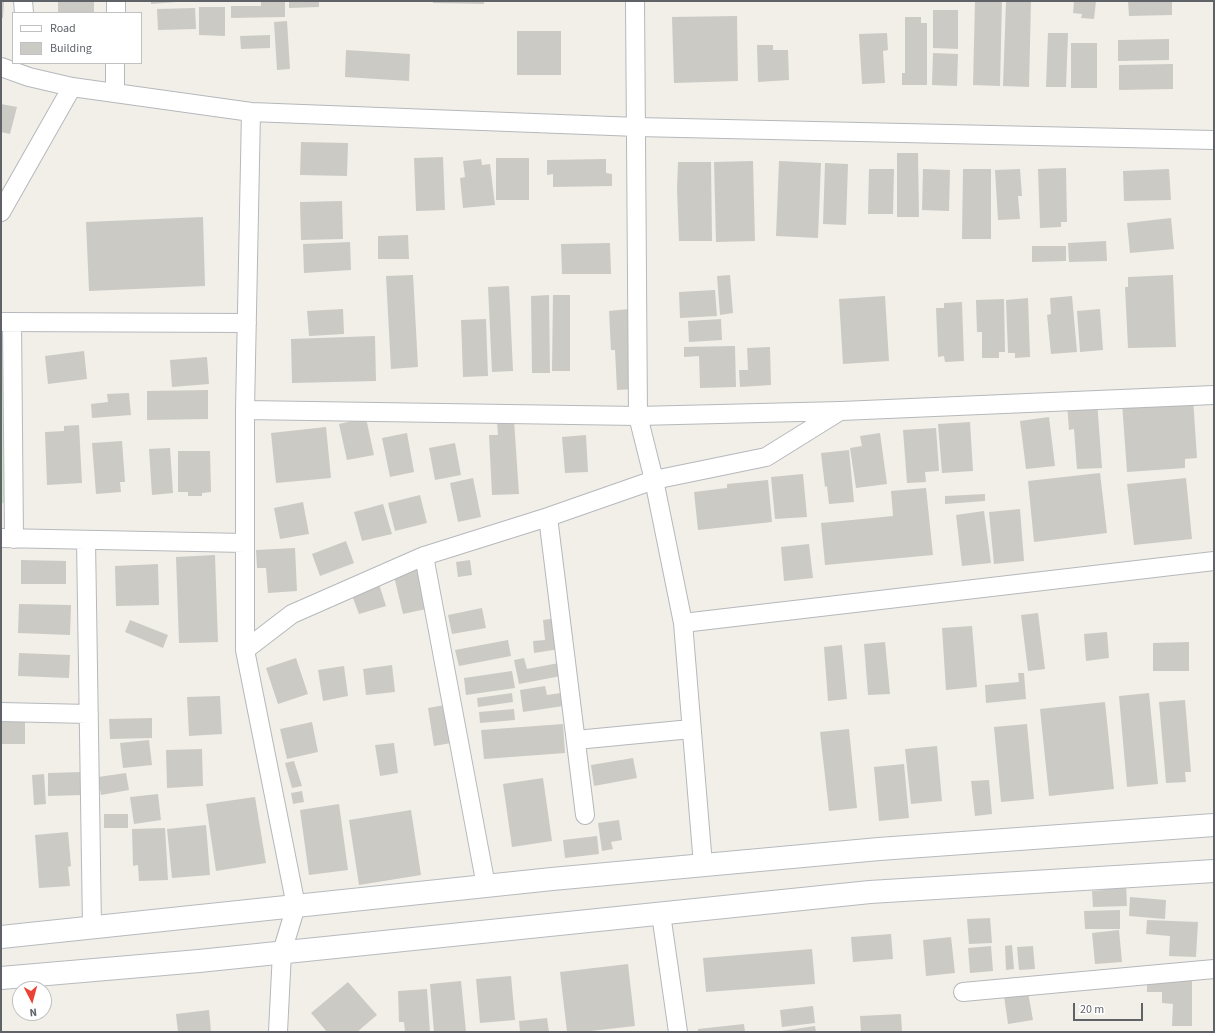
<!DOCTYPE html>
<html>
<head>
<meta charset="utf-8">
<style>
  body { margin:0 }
  #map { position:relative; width:1215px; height:1033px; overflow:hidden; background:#f1efe8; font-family:"Source Sans 3",sans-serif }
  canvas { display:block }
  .frame { position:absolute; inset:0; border:2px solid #5f6368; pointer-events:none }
  .legend { position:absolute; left:12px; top:12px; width:130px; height:52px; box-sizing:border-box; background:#fff; border:1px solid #bfc1c3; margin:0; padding:5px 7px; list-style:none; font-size:12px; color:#5f6368 }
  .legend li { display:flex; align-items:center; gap:8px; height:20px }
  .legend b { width:20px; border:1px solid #bfc1c3 }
  .north { position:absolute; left:12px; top:981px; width:40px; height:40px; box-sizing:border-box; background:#fff; border:1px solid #bfc1c3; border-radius:50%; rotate:174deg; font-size:11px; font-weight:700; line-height:16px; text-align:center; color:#5f6368 }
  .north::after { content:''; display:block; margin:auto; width:14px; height:18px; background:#ea4335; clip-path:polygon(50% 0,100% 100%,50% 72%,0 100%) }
  .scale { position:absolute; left:1073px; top:1003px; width:70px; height:18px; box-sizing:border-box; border:2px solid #5f6368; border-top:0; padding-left:5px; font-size:12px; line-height:14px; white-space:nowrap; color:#5f6368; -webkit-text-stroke:3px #fff; paint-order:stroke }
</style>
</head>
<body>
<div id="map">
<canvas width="1215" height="1033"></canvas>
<div class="frame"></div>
<ul class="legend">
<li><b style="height:5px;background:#fff"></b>Road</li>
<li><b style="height:11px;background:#cccac5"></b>Building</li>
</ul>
<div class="north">N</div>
<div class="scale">20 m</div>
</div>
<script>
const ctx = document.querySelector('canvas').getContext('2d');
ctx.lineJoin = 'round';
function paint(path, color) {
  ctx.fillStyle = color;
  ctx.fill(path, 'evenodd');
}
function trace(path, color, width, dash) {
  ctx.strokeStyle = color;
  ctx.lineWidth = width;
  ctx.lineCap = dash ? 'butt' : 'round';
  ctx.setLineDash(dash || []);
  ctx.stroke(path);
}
const green = new Path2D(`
  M1,342l6,1 -2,160h-4z`);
const building = new Path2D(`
  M1,1h3l-1,17h-2z
  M58,1h36v12h-36z
  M151,1h26v1l-26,2z
  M261,1h24v16l-54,1v-12h30z
  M289,1h30v6l-30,1z
  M433,1h51v3l-51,-1z
  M975,1h27l-2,85 -27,-1z
  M1006,1h25l-2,86 -26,-1z
  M1074,1h22l-2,18 -13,-1 1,-4 -9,-1z
  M1128,1h44v14l-43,1z
  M199,7h26v29l-26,-1z
  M195,8l1,21 -38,1 -1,-21z
  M933,10h25v39l-25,-1z
  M737,16l1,65 -64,2 -2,-66z
  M905,17h16v6h6v62h-25v-12h3z
  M287,21l3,48 -13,1 -3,-48z
  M517,31h44v44h-44z
  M887,33l1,17 -5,1 2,32 -23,1 -3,-50z
  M1048,33h20l-2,54h-20z
  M270,35v13l-29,1 -1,-13z
  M1169,39v21l-51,1v-21z
  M1071,43h26v45h-26z
  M757,45h16v5h15l1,30 -31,2z
  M346,50l64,4 -1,27 -64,-4z
  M933,53l25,1 -1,32 -25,-1z
  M1173,64v25l-54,1v-25z
  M1,104l16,3 -7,27 -9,-2z
  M301,142l47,1 -1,33 -47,-1z
  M897,153h21l1,64h-22z
  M443,157l2,53 -29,1 -2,-53z
  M496,158h33v42h-33z
  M481,159l1,6 8,-1 5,41 -32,3 -3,-30 5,-1 -2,-16z
  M606,159v14l6,1v12l-59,1v-13l-6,1v-15z
  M753,161l2,80 -39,1 -2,-80z
  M779,161l42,2 -3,75 -42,-2z
  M678,162h33l1,79h-33l-2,-52z
  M825,163l23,1 -2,61 -23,-1z
  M1066,168l1,54h-6v5l-21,1 -2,-59z
  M869,169h25l-1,45h-25z
  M923,169l27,1 -1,41 -27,-1z
  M963,169h28v70h-29z
  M1020,169l2,27h-4l2,23 -22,1 -3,-50z
  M1169,169l2,31 -47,1 -1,-30z
  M342,201l1,38 -42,1 -1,-38z
  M203,217l2,69 -116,5 -3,-69z
  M1171,218l3,31 -44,4 -3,-30z
  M408,235l1,24h-31v-23z
  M1106,241l1,20 -38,1 -1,-19z
  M350,242l1,28 -47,3 -1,-29z
  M610,243l1,31h-49l-1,-30z
  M1032,246h34v15l-34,1z
  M413,275l5,92 -27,2 -5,-93z
  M730,275l3,38 -13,2 -3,-39z
  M1173,275l3,72 -48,1 -3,-61h3v-10z
  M509,286l4,85 -21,1 -4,-85z
  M715,290l2,26 -37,2 -1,-26z
  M549,295l1,78h-18l-1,-77z
  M553,295h17v76h-18z
  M885,296l4,65 -46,3 -4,-65z
  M1072,296l5,56 -26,2 -4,-39 4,-1 -1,-16z
  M1028,298l2,59 -15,1v-5h-7l-2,-53z
  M1004,299l1,53h-6v6h-17v-26h-5l-1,-32z
  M962,302l2,59 -19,1 -1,-6 -6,1 -2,-49h8v-5z
  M343,309l1,25 -35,2 -2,-25z
  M629,309l5,80 -17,1 -2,-40h-4l-2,-39z
  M1100,309l3,41 -23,2 -3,-41z
  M486,319l2,57 -25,1 -2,-57z
  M721,319l1,21 -33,2 -1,-21z
  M375,336l1,45 -84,2 -1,-44z
  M735,346l1,41 -36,1 -1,-32 -15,1v-10z
  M770,347l1,38 -31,2 -1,-17h9l-1,-22z
  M84,351l3,28 -39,5 -3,-28z
  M207,357l2,27 -37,3 -2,-27z
  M208,390v29l-61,1v-29z
  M129,393l2,22 -39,3 -1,-14 17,-2 -1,-8z
  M1193,398l4,60 -12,1v9l-58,4 -5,-69z
  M1097,401l5,67 -25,1 -3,-40 -5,1 -2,-27z
  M1049,417l6,49 -29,3 -6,-48z
  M366,418l8,37 -27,5 -8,-36z
  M514,420l5,74 -27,1 -3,-60h9l-1,-14z
  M970,422l3,49 -31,2 -4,-49z
  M79,425l3,58 -35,2 -2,-53 19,-1v-5z
  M326,427l5,51 -55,5 -5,-50z
  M936,428l3,43 -14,1 1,10 -19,1 -4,-53z
  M407,433l7,39 -24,5 -8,-39z
  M880,433l7,51 -31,4 -6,-40 12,-2 -2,-10z
  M586,435l2,37 -23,1 -3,-36z
  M122,441l3,41h-5l1,10 -25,2 -4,-51z
  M455,443l6,32 -26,5 -6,-32z
  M170,448l3,45 -21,2 -3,-46z
  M849,450l5,52 -25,2 -2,-18 -2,1 -4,-34z
  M178,451h32l1,41 -9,1v3h-14v-4h-10z
  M1100,473l7,60 -73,9 -6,-61z
  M803,474l4,43 -32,2 -4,-42z
  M473,478l8,39 -23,5 -8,-39z
  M1186,478l6,61 -58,6 -7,-61z
  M768,480l4,42 -74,8 -4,-38 33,-4v-4z
  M926,488l7,67 -108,10 -4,-42 72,-7 -2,-25z
  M985,494v7l-40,3v-8z
  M420,495l7,28 -32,8 -7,-28z
  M303,502l6,32 -29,5 -6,-31z
  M383,504l9,30 -30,7 -8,-29z
  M1020,509l4,52 -30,3 -5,-52z
  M984,511l7,52 -29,3 -6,-51z
  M346,541l8,22 -34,13 -8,-22z
  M809,544l4,34 -29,3 -3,-34z
  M295,548l2,43 -29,2 -2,-25h-9l-1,-18z
  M215,555l3,87 -39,1 -3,-86z
  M21,560l45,1v23h-45z
  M470,560l2,15 -14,2 -2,-15z
  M158,564l1,41 -43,1 -1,-40z
  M422,566l9,42 -28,6 -10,-42z
  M379,584l7,22 -27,8 -8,-21z
  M19,604l52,1 -1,30 -52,-2z
  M482,608l4,20 -34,6 -4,-19z
  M1038,613l7,56 -17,2 -7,-56z
  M557,618l3,31 -26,4 -1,-12 12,-1 -2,-20z
  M130,620l38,15 -5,13 -38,-16z
  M972,626l5,61 -31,3 -4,-62z
  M1107,632l2,26 -23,3 -2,-27z
  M508,640l3,16 -52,10 -4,-16z
  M885,642l5,52 -22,1 -4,-51z
  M1189,642v29h-36v-28z
  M842,645l5,54 -19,2 -4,-54z
  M19,653l51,2 -1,23 -51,-2z
  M296,658l12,36 -30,10 -12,-36z
  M524,658l3,11 37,-7 2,13 -47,9 -5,-24z
  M392,665l3,27 -29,3 -3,-26z
  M344,666l4,30 -25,5 -5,-31z
  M512,671l3,17 -49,7 -2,-17z
  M1018,673h6l2,26 -40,4 -1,-18 34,-3z
  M545,686l2,9 21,-3 2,13 -47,7 -3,-22z
  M512,693l1,9 -35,5 -1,-9z
  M1149,693l9,91 -31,3 -8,-91z
  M220,696l2,38 -33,2 -2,-39z
  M1185,700l6,72h-6l1,10 -20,1 -7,-81z
  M1105,702l9,87 -65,7 -9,-87z
  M451,704l6,38 -23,4 -6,-38z
  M514,709l1,11 -35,3 -1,-11z
  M1,715h24v29h-24z
  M152,718v20l-42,1 -1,-20z
  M312,722l6,30 -31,7 -7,-30z
  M563,724l2,29 -81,6 -3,-29z
  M1027,724l7,75 -33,3 -7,-75z
  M849,729l8,79 -28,3 -9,-79z
  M149,740l3,25 -29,3 -3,-25z
  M394,743l4,30 -18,3 -5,-31z
  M937,746l5,55 -31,3 -6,-55z
  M202,749l1,37 -36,2 -1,-38z
  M633,758l4,20 -43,8 -3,-21z
  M294,761l8,25 -10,2 -7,-25z
  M904,764l5,54 -30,3 -5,-54z
  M82,772l1,23 -35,1v-23z
  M126,773l3,17 -28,5 -3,-18z
  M44,774l2,30 -12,1 -2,-30z
  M543,778l9,63 -40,6 -9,-63z
  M989,780l3,34 -17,2 -4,-35z
  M302,791l2,11 -11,2 -2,-11z
  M158,794l3,26 -27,4 -4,-27z
  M255,797l11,66 -50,8 -10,-67z
  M339,804l9,66 -39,5 -9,-65z
  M411,810l10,65 -62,10 -10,-65z
  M104,814h24v14h-24z
  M619,820l3,20 -11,2 2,7 -11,2 -4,-28z
  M206,825l4,50 -38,3 -5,-49z
  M165,828l3,52 -29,1 -1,-16 -5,1 -1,-37z
  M68,832l3,34 -3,1 2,19 -31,2 -4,-53z
  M597,836l2,18 -34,4 -2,-18z
  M1126,884l1,22 -34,1 -1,-16 12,-1v-5z
  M1130,897l36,3 -1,19 -36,-3z
  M1120,910v19h-35l-1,-18z
  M990,918l2,25 -23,1 -2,-25z
  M1147,920l51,2 -2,35 -27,-1 1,-20 -24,-2z
  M1119,930l3,32 -27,2 -3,-31z
  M891,934l2,25 -40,3 -2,-25z
  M951,937l4,36 -29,3 -3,-36z
  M1012,945l2,24 -8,1 -1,-24z
  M991,946l2,25 -23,2 -2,-25z
  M1033,946l2,23 -16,1 -2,-23z
  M812,949l3,35 -109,8 -3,-34z
  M628,964l7,62 -53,6h-15l-7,-60z
  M511,976l4,44 -35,3 -4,-44z
  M1147,979l45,1v46h-20l1,-22 -11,-1v-11h-15z
  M461,981l5,51h-32l-4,-48z
  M348,982l29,33 -20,17h-30l-16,-19z
  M427,989l3,43h-25l-1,-10h-5l-1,-31z
  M1028,992l5,28 -25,4 -4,-28z
  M813,1006l2,17 -33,4 -2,-17z
  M209,1010l2,22h-33l-2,-18z
  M901,1014l1,18h-41l-1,-16z
  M547,1018l2,14h-29l-1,-11z
  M744,1024l1,8h-47v-3z
  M815,1026l1,6h-34v-1z`);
const street = new Path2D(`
  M23,1l1,12
  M635,1l3,415 16,64 29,143 20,242
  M116,13v-12
  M1,67l28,10 43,10 179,25 386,15 577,13
  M115,93v-30
  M251,112l-6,298v240l51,256 -14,46 -4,80
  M1,212l71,-125
  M1,322l246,1
  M12,322l2,217
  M245,410l393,6 203,-5 373,-16
  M548,517l37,298
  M1,538l244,5
  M86,540l6,387
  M424,556l62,330
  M683,623l531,-62
  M245,650l47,-36 132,-58 124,-39 106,-37 112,-23 74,-46
  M1,712l88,2
  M576,740l115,-11
  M661,914l17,118
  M963,992l251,-23`);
const secondary = new Path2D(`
  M1,937l551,-58 327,-30 335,-24
  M1,978l198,-17 671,-69 344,-21`);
paint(green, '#c5e8c5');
paint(building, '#cccac5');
trace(street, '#b5b8bc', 20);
trace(secondary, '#b6babf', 24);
trace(street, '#fff', 18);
trace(secondary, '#fff', 22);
</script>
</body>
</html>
